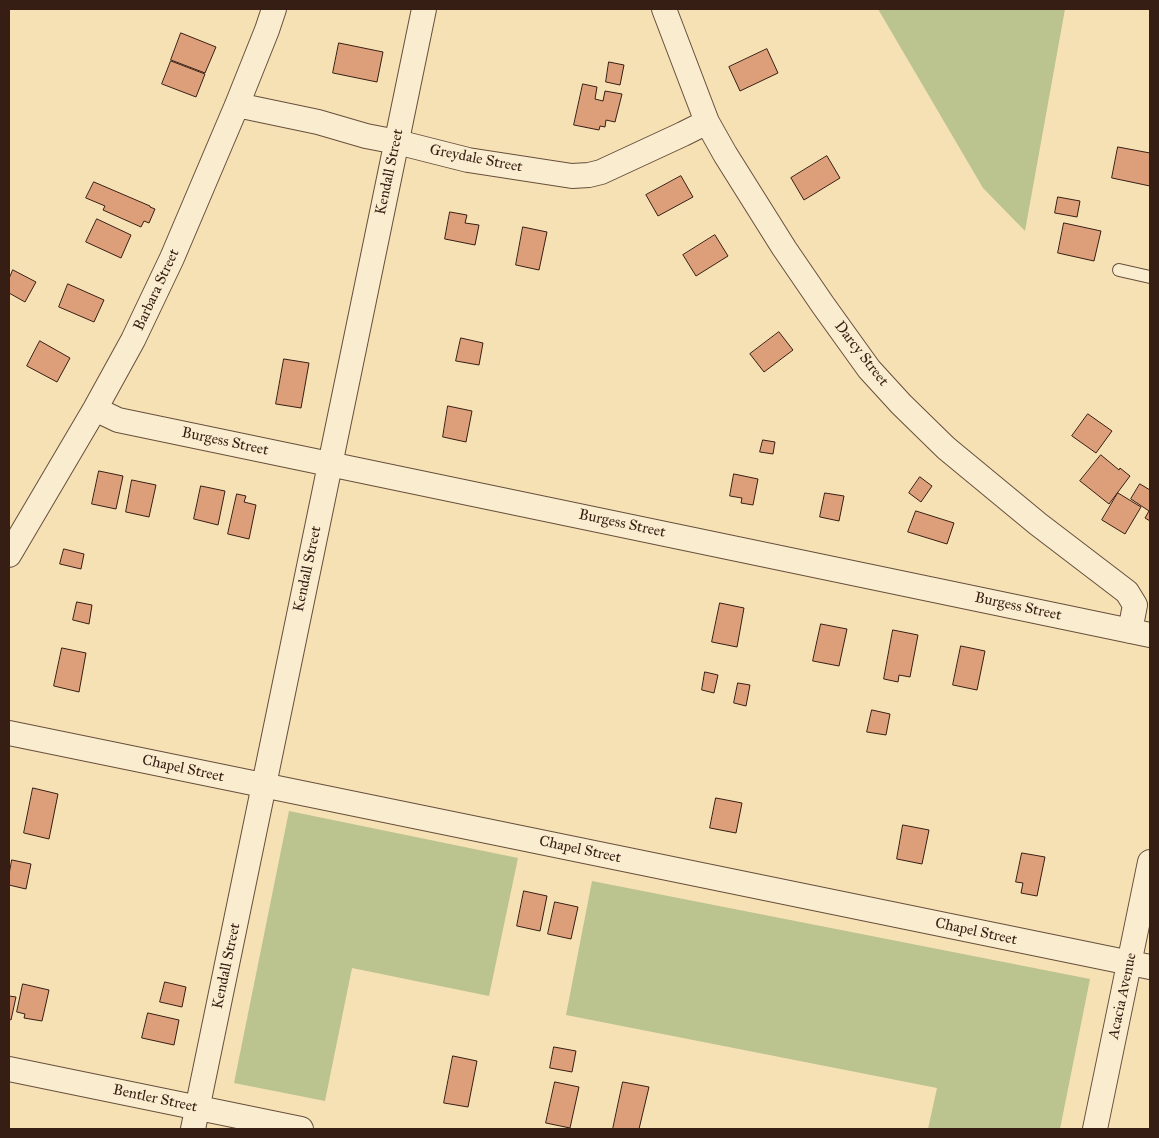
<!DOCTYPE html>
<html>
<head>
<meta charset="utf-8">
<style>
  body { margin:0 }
  #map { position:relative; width:1159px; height:1138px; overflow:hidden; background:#f6e1b5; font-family:"IM FELL Great Primer",serif }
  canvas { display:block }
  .frame { position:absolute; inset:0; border:10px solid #371e14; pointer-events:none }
</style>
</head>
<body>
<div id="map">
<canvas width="1159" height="1138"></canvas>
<div class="frame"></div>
</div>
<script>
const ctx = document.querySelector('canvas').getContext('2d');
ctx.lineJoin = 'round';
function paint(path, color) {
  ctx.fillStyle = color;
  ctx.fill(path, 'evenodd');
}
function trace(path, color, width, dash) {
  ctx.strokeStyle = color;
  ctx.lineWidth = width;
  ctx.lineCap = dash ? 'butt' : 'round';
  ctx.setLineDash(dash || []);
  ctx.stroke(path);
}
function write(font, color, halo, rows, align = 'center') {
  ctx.font = font + ' "IM FELL Great Primer",serif';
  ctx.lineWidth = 4;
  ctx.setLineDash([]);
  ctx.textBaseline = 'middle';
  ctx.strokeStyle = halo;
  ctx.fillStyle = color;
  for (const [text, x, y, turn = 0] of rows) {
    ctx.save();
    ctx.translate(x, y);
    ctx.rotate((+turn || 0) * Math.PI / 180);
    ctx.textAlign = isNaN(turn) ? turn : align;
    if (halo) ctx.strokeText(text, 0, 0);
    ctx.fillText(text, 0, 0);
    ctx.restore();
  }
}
const green = new Path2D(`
  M878,9h187l-40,222 -42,-43z
  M289,811l229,47 -29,138 -137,-28 -27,133 -91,-18z
  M592,881l498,98 -30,150h-132l9,-41 -371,-73z`);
const building = new Path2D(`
  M181,33l35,14 -11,26 -34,-13z
  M339,43l44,9 -6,30 -44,-9z
  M767,49l11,24 -38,18 -11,-24z
  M171,61l34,13 -9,23 -34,-13z
  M609,62l15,3 -4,20 -14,-3z
  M583,84l14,3 -2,12 8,2 2,-10 17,3 -7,28 -9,-2 -1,7 -5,-1 -1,4 -25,-5z
  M1118,147l32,6v33l-38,-8z
  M827,156l13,22 -36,22 -13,-22z
  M681,176l12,21 -35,19 -12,-21z
  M94,182l56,24v1l5,2 -6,14 -5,-2 -3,6 -38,-17 2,-4 -19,-8z
  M1058,197l22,4 -3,16 -22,-4z
  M450,212l17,3 -2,8 14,2 -4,20 -30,-6z
  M97,219l34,16 -10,23 -35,-16z
  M1064,223l37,8 -7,30 -36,-8z
  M523,227l24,5 -8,38 -23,-5z
  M715,235l13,21 -32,20 -13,-21z
  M13,270l23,12 -11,20 -16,-9v-14z
  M68,284l36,16 -10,22 -35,-15z
  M779,332l14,18 -29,22 -14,-18z
  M461,338l22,5 -4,22 -23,-4z
  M40,341l30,17 -13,24 -30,-16z
  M284,359l25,4 -8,45 -25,-4z
  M448,406l24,5 -6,31 -23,-5z
  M1088,414l24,17 -16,22 -24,-17z
  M763,440l12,2 -2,12 -13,-2z
  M1101,455l18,15 1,-2 10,8 -21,28 -29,-23z
  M99,471l24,5 -7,33 -24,-5z
  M734,474l24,5 -5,26 -12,-2 1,-5 -12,-2z
  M920,477l12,9 -11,16 -12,-9z
  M132,480l24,5 -7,32 -23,-5z
  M1140,484l10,6v31l-5,-3 4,-7 -18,-12z
  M201,486l24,5 -7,34 -24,-6z
  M825,493l19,3 -5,25 -19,-4z
  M1118,493l23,14 -16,27 -23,-14z
  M237,494l9,2 -2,6 12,3 -7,34 -21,-5z
  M916,511l38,12 -7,21 -39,-12z
  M64,549l20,5 -3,15 -21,-5z
  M77,602l15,3 -3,19 -16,-4z
  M720,603l24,5 -7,39 -25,-5z
  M821,624l26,5 -8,37 -26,-5z
  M893,630l25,5 -8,42 -11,-2 -1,7 -14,-3z
  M961,646l24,5 -8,39 -24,-5z
  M62,648l24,5 -7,39 -25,-6z
  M705,672l13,3 -4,18 -12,-3z
  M738,683l12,2 -4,21 -12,-3z
  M872,710l18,4 -4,21 -19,-3z
  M33,788l25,6 -9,45 -25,-6z
  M716,798l26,5 -6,30 -26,-5z
  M903,825l26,5 -7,34 -25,-5z
  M1022,853l23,4 -8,39 -16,-3 2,-10 -7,-1z
  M12,860l19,4 -5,25 -17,-4v-10z
  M524,891l23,5 -7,35 -23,-5z
  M555,902l23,5 -7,32 -23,-5z
  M165,982l21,5 -4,20 -22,-5z
  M23,984l26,6 -7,31 -18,-3 1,-4 -8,-2z
  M9,996l7,1 -5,23 -2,-1z
  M148,1013l31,7 -5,25 -32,-7z
  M554,1047l22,4 -4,21 -22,-4z
  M453,1056l24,5 -9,46 -24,-4z
  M555,1082l24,5 -9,41 -24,-5z
  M623,1082l26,5 -10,42h-26z`);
const lane = new Path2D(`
  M1119,270l31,7`);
const street = new Path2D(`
  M664,9l43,113 18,32 59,94 39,57 46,64 32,35 45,44 92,76 89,68 8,13 -5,26
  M237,105l81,17 48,14 31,6 71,18 104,16 17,-1 12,-3 82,-38 24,-12
  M95,409l23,11 1032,215
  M9,555l86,-146 38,-69 39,-82 65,-153 30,-75 7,-21
  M9,733l1141,234
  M9,1069l292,60
  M193,1129l231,-1120
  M1095,1129l55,-267`);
const streetNames = [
  ["Greydale Street",476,159,11],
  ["Kendall Street",390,172,-78],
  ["Barbara Street",157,290,-65],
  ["Darcy Street",861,354,52],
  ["Burgess Street",225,442,12],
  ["Burgess Street",622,524,12],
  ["Kendall Street",308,569,-78],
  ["Burgess Street",1018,607,12],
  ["Chapel Street",183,769,12],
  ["Chapel Street",580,850,12],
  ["Chapel Street",976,932,12],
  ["Kendall Street",227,966,-78],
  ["Acacia Avenue",1123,996,-78],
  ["Bentler Street",155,1099,12]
];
paint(green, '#bbc38e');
paint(building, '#dd9f7a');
trace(building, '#371e14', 1);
trace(lane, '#674f3c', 14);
trace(street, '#674f3c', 26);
trace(lane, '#f9eccf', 12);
trace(street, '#f9eccf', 24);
write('15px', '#371e14', '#f9eccf', streetNames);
</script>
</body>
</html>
